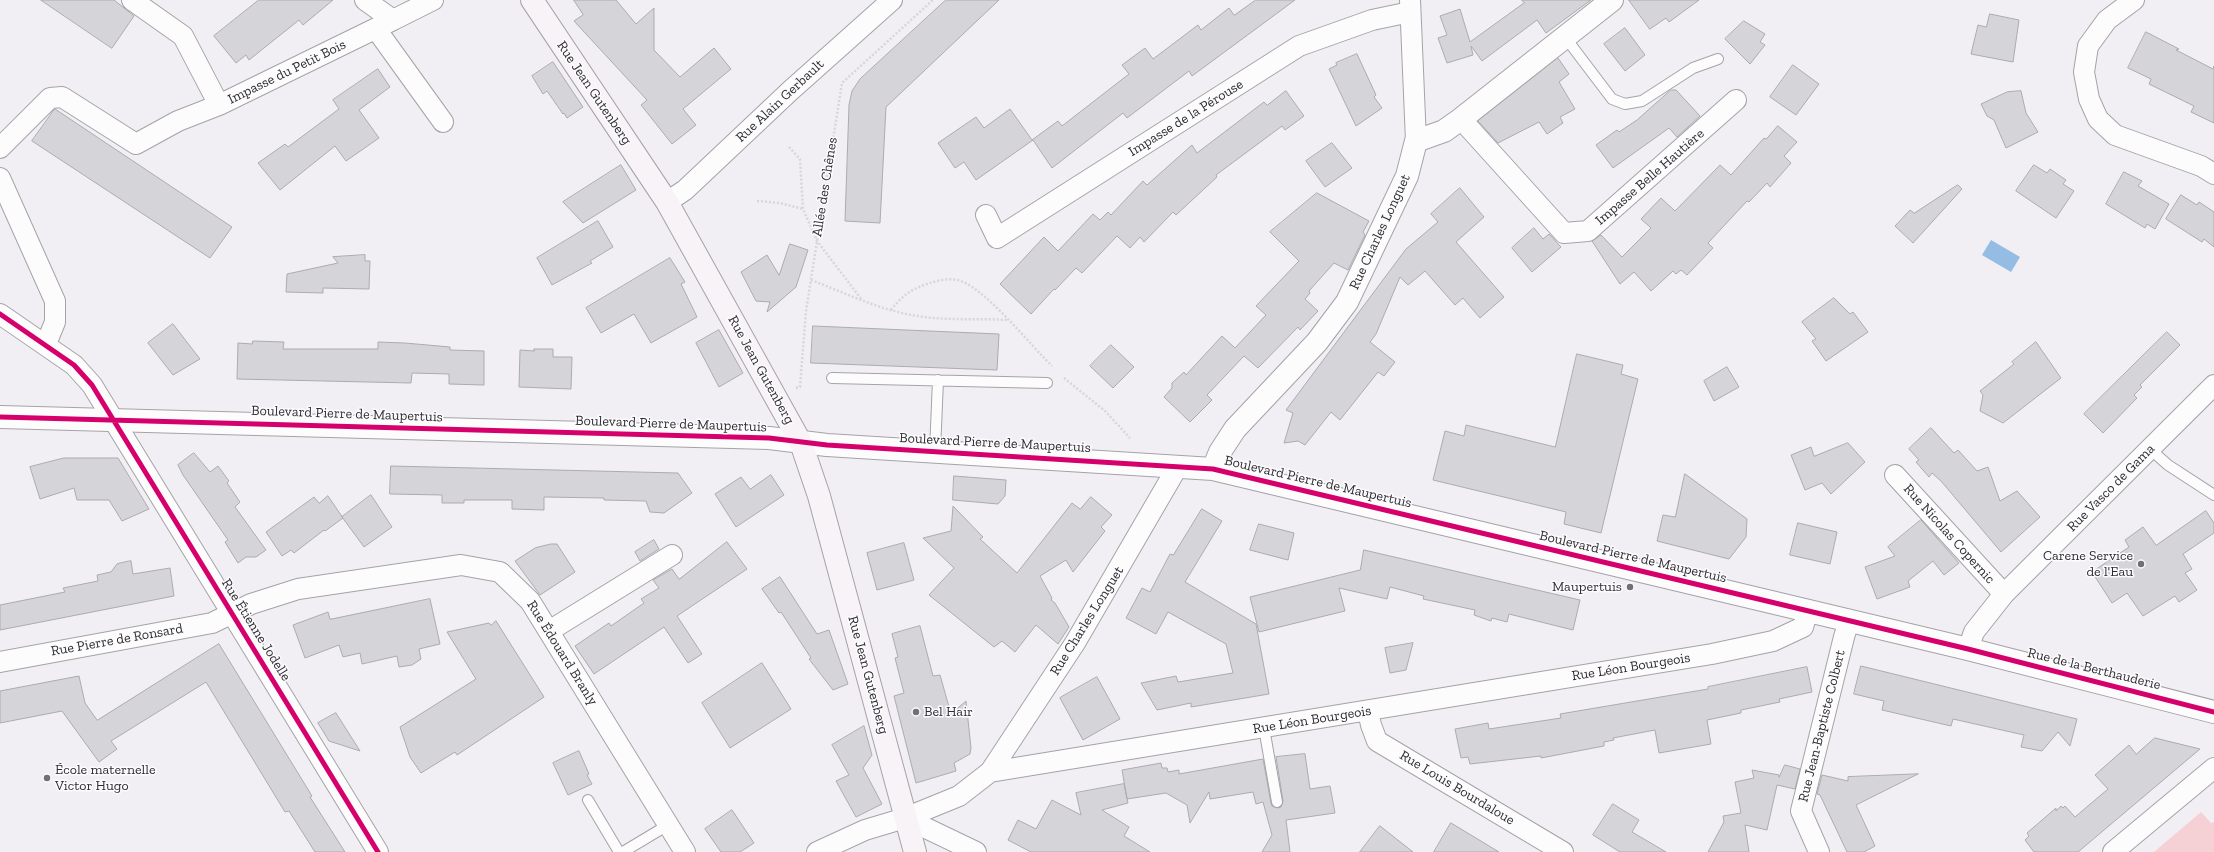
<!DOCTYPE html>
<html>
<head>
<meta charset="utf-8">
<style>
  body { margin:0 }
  canvas { display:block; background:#f1eef4 }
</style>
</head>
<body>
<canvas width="2214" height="852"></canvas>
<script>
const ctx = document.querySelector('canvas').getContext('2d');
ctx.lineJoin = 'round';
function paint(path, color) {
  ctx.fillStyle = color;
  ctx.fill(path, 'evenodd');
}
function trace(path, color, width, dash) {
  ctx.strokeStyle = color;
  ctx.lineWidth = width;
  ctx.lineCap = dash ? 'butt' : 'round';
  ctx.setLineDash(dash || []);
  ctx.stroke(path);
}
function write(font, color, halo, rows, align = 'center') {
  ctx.font = font + ' "Zilla Slab",serif';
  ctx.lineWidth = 3;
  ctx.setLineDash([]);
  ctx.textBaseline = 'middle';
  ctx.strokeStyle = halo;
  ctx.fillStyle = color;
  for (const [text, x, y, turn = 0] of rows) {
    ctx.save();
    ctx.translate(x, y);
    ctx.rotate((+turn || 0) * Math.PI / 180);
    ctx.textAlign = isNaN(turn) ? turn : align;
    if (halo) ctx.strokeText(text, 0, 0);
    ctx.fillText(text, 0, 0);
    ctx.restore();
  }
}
const green = new Path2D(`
  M2201,812l10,11 3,-1v30h-60z`);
const water = new Path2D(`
  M1991,240l29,17 -9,15 -29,-17z`);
const building = new Path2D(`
  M41,0h73l20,16 -22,32z
  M259,0h74l-30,25 -4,-5 -50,40 -3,-5 -10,8 -22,-27z
  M574,0h42l20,24 18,-16v42l26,27 34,-29 17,21 -48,40 13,16 -24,19 -31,-39 6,-5 -73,-79 9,-6z
  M946,0h53l-113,107 -6,116 -35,-2 4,-116 3,-14 8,-12z
  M1256,0h39l-103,76 -3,-5 -62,47 -4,-5 -71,55 -19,-28 -57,40 -12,-18 -9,6 -17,-25 38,-26 8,11 26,-19 22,31 26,-19 4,5 67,-52 -7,-9 23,-17 8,11 45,-34 3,5 28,-22 5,7z
  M1522,0h69l-45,33 -9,-13 -55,41 -11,-15 2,9 -26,8 -9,-25 9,-3 -7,-19 20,-7 10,33 54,-39z
  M1629,0h70l-30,22 -3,-4 -16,11z
  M1990,14l29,6 -6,42 -42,-8 7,-29 8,2z
  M1744,21l21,13 -5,8 5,3 -15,19 -25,-25z
  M1625,28l20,27 -20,16 -21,-27z
  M2146,32l33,17 -3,1 37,19 1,-3v57l-23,-11 3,-6 -45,-22 2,-5 -23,-11z
  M1357,54l19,41 -2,2 8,11 -26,18 -27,-57 8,-4 -1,-2z
  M1558,58l11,16 -10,8 16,27 -15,8 3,6 -16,11 -8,-12 -41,21 -20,-22z
  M553,62l30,45 -16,11 -3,-5 -1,1 -16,-23 -4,3 -11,-18z
  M1793,65l26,19 -23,31 -26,-18z
  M378,69l12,18 -31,23 20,28 -33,23 -11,-15 -55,44 -22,-27 27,-19 3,3 51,-38 -6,-9z
  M1671,90h5l24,26 -23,21 -8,-9 -56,40 -17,-23 21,-15 2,2 18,-12z
  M1286,91l18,25 -19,14 -3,-4 -66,49 1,2 -41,38 -3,-3 -29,30 -4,-5 -10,11 -13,-12 -35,37 -6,-5 -21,22 -1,-1 -23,25 -31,-30 44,-47 14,14 35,-37 7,6 8,-8 3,3 32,-34 4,4 45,-40 5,8 67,-51 3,3z
  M2021,91l5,22 12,19 -32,16 -12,-28 -7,-4 -6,-12 26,-12z
  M55,109l177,118 -22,31 -178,-117z
  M1778,126l19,16 -13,14 7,7 -21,24 -3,-4 -18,19 -2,-1 -39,42 5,5 -26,27 -6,-5 -5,4 -3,-3 -22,20 -17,-19 -14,12 -28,-43 9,-6 21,22 29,-29 -10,-9 20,-21 14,13 45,-46 11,10 33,-37 2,1z
  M1332,143l20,25 -27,19 -19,-26z
  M621,165l15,25 -53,33 -20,-21z
  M2034,165l13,8 3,-4 16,11 -3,4 11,7 -18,27 -40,-27z
  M2124,172l18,9 -4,5 31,18 -14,25 -8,-5 -2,4 -39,-24z
  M1958,185l4,4 -49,54 -18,-17 15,-16 4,3z
  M1460,188l24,29 -28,25 48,55 -24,21 -17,-20 -8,7 -30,-34 -17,14 -8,-8 -24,57 -6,8 25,20 -11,14 -6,-4 -38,48 -9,-8 -26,33 -7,-4 -14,2 9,-30 -7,-3 120,-161 32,-27 -7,-8z
  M1317,193l52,28 -6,11 2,3 -17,35 -14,-7 -25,28 1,2 -5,6 13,12 -18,19 -2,-3 -40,41 -14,-12 -37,39 5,5 -22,22 -26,-25 8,-9v-5l12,-11 2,3 36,-39 13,12 31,-33 -10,-9 43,-45 -29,-29z
  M2181,195l16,10 2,-3 15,10v35l-10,-8 -2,3 -36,-23z
  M598,221l15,26 -23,14 2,2 -40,22 -15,-27z
  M1534,228l9,11 6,-5 12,13 -29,25 -20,-24z
  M790,244l18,6 -12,37 -29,25 3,-10 -14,-1 -15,-29 26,-17 12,20z
  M365,255v6h5l-1,28 -46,-1v5l-37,-1 1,-18 51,-11 -5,-6z
  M670,258l15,24 -4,2 16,33 -46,26 -17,-29 -33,19 -15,-25z
  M1834,298l16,16 3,-2 15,20 -42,29 -14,-20 4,-2 -14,-17z
  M173,324l27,35 -27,16 -25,-32z
  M813,326l186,8 -2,36 -186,-7z
  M719,330l24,43 -24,14 -23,-44z
  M2167,332l13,13 -40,40 2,2 -8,8 3,3 -34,35 -19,-19z
  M253,341l31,1 -1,7h95v-7l27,1 45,4v3l34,1v34l-35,-1v-10l-37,-1 -1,10 -174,-4 1,-36 14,1z
  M2036,342l25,36 -58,45 -23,-12 3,-16 -3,-4 34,-27 -2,-2z
  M1111,345l23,22 -21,21 -23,-22z
  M534,349h19v8h19l-1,32 -52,-2 1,-37 14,1z
  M1577,354l46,11 -2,9 17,5 -37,154 -37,-9 2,-12 -133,-32 12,-49 19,5 2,-11 89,22z
  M1727,367l12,20 -25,14 -10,-20z
  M1931,428l23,25 4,-3 19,21 11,-4 12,34 17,-10 23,26 -39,35 -60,-71 -9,-8 -3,4 -13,-15 3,-2 -10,-11z
  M1848,443l17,19 -34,32 -9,-11 -17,7 -14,-35 20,-8 3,9z
  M194,453l16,19 8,-6 11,15 -2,2 13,19 -5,5 31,43 -10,7h-10l-8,6 -13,-21 3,-2 -45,-65 -5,-10z
  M64,458h54l31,51 -27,12 -13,-21h-32l-3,-12 -34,11 -10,-32z
  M391,466l287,7 14,20 -28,20 -14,-1 -4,-11 -42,-1v-2l-60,-1v13l-32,-1v-9h-48v3h-22v-8l-52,-1z
  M1685,474l62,45 -1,18 -17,22 -72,-18 6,-26 12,2z
  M771,475l13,20 -48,32 -21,-33 26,-17 9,12z
  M954,476l52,4 -1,16 -7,8 -45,-4z
  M371,495l21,32 -28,20 -22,-30z
  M328,496l15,22 -18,13 -1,-1 -30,23 -3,-3 -9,6 -16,-24 48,-35 5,6z
  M1091,497l21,18 -11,12 4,4 -32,41 -7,-12 -26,16 12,22 -1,2 4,3 14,24 -11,17 -22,-19 -21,27 -13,-11 -8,6 -65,-52 25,-27 -31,-30 28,-7 2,-25 30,31 -3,2 37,34 55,-70 8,6z
  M1202,509l20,12 -37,61 71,42 13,70 -78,13v-4l-34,7 -16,-27 35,-7 2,6 55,-9 -7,-29 -58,-32 -12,22 -30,-16 16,-30 8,4 20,-38 3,1z
  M2206,511l8,12v10l-31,21 9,15 -7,4 12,17 -18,12 -4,-6 -32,20 -16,-23 -15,10 -20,-31 37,-25 -4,-7 18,-13 13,18z
  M1921,520l38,43 -15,12 -11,-14 -25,20 2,6 -33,12 -12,-32 30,-11 -7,-9z
  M1798,523l39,9 -7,32 -40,-9z
  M1259,524l35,9 -6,27 -38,-10z
  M654,540l5,9 -19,12 -5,-9z
  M727,542l20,27 -70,47 25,38 -14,9 -24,-36 -70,47 -19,-28 34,-23 2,3 33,-23 -3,-4 18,-11 -6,-8 19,-11 7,10z
  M904,543l10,37 -37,10 -10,-37z
  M551,544h6l18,28 -35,23 -25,-34 20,-13z
  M1364,550l216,50 -7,30 -64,-16 -2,8 -15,-4 -1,3 -17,-6 1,-5 -52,-11 1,-3 -34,-9 -3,12 -48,-11 6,23 -86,21 -9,-35 110,-27z
  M131,561l2,13 37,-6 4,28 -174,34v-25l65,-13 -2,-4 35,-7 -1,-6 14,-3 6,-8z
  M780,577l37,57 12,-4 19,54 -15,6 -24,-31 2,-1 -30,-46 -2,1 -17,-24z
  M430,599l10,45 -21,5 2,10 -9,6 -13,2 -2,-11 -35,8 -2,-11 -17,4 -4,-12 -34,13 -12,-33 35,-13 2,7z
  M496,621l48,76 -87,58 -2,-3 -34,21 -11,-16 -10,-30 76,-48 -29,-47 42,-9 2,2z
  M920,626l13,50 7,-1 11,39 15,-13 5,47 -1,6 -16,9 2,8 -40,12 -22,-87 10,-3 -9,-35 3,-1 -6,-23z
  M1413,643l-7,27 -16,3 -5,-25z
  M219,644l93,152 -2,1 35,55h-30l-26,-41 -4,1 -79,-130 -95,59 6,8 -18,13 -37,-51 -62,12v-32l79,-15 6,27 12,17z
  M762,663l29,46 -61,39 -28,-45z
  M1861,666l216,53 -7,27 -12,-14 -16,19 -21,-4 3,-12 -71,-16 -2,7 -69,-16 2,-9 -30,-7z
  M1807,667l5,25 -33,7 1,3 -39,8v3l-34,7 4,24 -52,9 -4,-23 -42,8 1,2 -10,2v4l-63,12v-2l-71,8 -2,-7 -7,1 -6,-29 33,-6 1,6 72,-11 -1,-4 148,-25v-2z
  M1097,677l23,42 -37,21 -23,-42z
  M336,713l24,38 -31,-10 -11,-18z
  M864,726l8,29 -9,13 19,36 -26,13 -20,-36 13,-6 -17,-30z
  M2155,738l45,11 -122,103h-44l-9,-12 4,-4 -2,-3 29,-25v3l5,-5 2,2 2,-2 10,11 33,-28 -13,-14 34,-30 7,9z
  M579,751l10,23 -2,1 5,9 -24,11 -15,-32z
  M1305,754l5,35 20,-3 5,27 -49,7 4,32h-28l10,-17 -9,-33 -7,2 -3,-12 -43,7 -1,-7 -19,31 -3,-18 -21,-12 -39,6 -5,-29 39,-7 1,5h5l1,4 11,-2v4l84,-15 8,44 1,3 6,2 3,-1 2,-6 -7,-44z
  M1785,765l15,4 -5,20 -18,-4 -10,45 -22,-5 4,27h-41l16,-30 -1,-6 18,-3 -6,-31 19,-4 -2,-8 27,5v2z
  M1918,774l-62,31 19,41 -11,6h-17l-27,-57 -3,-1 5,-19 26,6v-4z
  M1124,784l4,19 -26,7 27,17 -5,9 26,16h-119l-23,-12 10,-20 18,9 16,-29 29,15 -5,-22z
  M1613,804l26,16 -7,12 34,20h-46l-27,-17z
  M732,810l22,33 -14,9h-19l-16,-23z
  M1451,823l48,29h-65z
  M1380,826l33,26h-53z`);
const path = new Path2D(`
  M789,147l11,12 3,50 14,32 45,59
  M757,201l23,2 23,6
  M811,280c35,13 70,31 107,36 29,5 60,2 89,4
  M891,310c10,-13 20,-21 36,-26 9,-3 20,-6 30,-4 26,5 74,66 95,86
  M1064,378l41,33 25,27
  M796,388l4,-1 6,-76 36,-228 91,-83`);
const service = new Path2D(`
  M1565,37l47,62 13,5 17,-3 51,-33 25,-9
  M832,378l215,5
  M2150,449l18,16 46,30
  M935,451l3,-71
  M1264,728l13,74
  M588,800l31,52
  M623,852l45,-27`);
const minor = new Path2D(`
  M132,0l51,36 36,69
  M365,0l28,20 40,-20
  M1410,0l6,141
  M2134,0l-27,20 -19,26 -4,26 5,27 9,20 17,16 86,31 13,8
  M376,29l67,93
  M1461,119l103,114 24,-2 148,-131
  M0,148l50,-50 12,-1 74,47 42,-23 41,-16 174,-85
  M0,178l55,123v21l-9,22
  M667,202l18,-12 105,-99 102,-91
  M986,215l11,23 302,-192 73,-26 38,-8
  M0,314l74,51 18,20 286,467
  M1895,475l109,119
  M549,631l123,-76
  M1968,649l6,-17 30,-38 210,-209
  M0,662l212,-39 39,-19 47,-15 163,-24 39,7 30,29 155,251
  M1368,711l3,14 6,16 186,111
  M990,772l85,-129 103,-177
  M905,818l71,34
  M817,852l48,-22 40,-12 54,-22 31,-24 722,-118 61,-13 30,-14 5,-16
  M1819,852l-18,-41 43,-174 5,-16
  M2113,852l101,-84`);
const tertiary = new Path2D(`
  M0,417l769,21 58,7 386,24 755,180 246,63
  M1213,469l7,-17 15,-23 82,-87 30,-40 60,-126 9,-35 28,-10 17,-12 151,-119`);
const secondary = new Path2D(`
  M532,0l135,202 134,241 18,53 96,356`);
const cycleway = new Path2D(`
  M0,314l74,51 18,20 286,467
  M0,417l769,21 58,7 386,24 755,180 246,63`);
const markers = [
  [2141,564,4,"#727075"],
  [1630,587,4,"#727075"],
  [916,712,4,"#727075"],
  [47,778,4,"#727075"]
];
const streetNames = [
  ["Impasse du Petit Bois",287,72,-26],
  ["Rue Jean Gutenberg",594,93,56],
  ["Rue Alain Gerbault",780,101,-43],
  ["Impasse de la Pérouse",1186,118,-32],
  ["Impasse Belle Hautière",1650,177,-41],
  ["Allée des Chênes",825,187,-81],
  ["Rue Charles Longuet",1380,232,-65],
  ["Rue Jean Gutenberg",761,370,61],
  ["Boulevard Pierre de Maupertuis",347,414,2],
  ["Boulevard Pierre de Maupertuis",671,424,2],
  ["Boulevard Pierre de Maupertuis",995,443,3],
  ["Boulevard Pierre de Maupertuis",1318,482,13],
  ["Rue Vasco de Gama",2111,488,-45],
  ["Rue Nicolas Copernic",1949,534,48],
  ["Boulevard Pierre de Maupertuis",1633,557,13],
  ["Rue Charles Longuet",1087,621,-58],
  ["Rue Étienne Jodelle",256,630,58],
  ["Rue Pierre de Ronsard",117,640,-10],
  ["Rue Édouard Branly",562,653,58],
  ["Rue Léon Bourgeois",1631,667,-9],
  ["Rue de la Berthauderie",2094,669,14],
  ["Rue Jean Gutenberg",868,675,75],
  ["Rue Léon Bourgeois",1312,720,-9],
  ["Rue Jean-Baptiste Colbert",1822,726,-76],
  ["Rue Louis Bourdaloue",1457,788,31]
];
const poiNames = [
  ["Carene Service",2133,556],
  ["de l'Eau",2133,572],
  ["Maupertuis",1622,587],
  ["Bel Hair",924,712,"left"],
  ["École maternelle",55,770,"left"],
  ["Victor Hugo",55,786,"left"]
];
paint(green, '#f5d0d5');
paint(water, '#95bce2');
paint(building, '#d5d4d8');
trace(building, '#acabb0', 1);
trace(service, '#a5a3a8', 12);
trace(minor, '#a5a3a8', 22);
trace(tertiary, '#a5a3a8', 24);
trace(secondary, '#a5a3a8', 24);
trace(path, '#d8d6d9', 2.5, [2, 2]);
trace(service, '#fdfcfd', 10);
trace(minor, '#fdfcfd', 20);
trace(tertiary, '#fdfcfd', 22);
trace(secondary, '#f7f3f7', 22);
trace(cycleway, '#d6006c', 5);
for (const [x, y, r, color] of markers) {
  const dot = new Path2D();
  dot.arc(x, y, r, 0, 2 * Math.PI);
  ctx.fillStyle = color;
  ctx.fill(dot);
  trace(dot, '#fcfbfd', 1.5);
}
write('14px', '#2e2c30', '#fcfbfd', streetNames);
write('14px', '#2e2c30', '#fcfbfd', poiNames, 'right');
</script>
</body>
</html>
